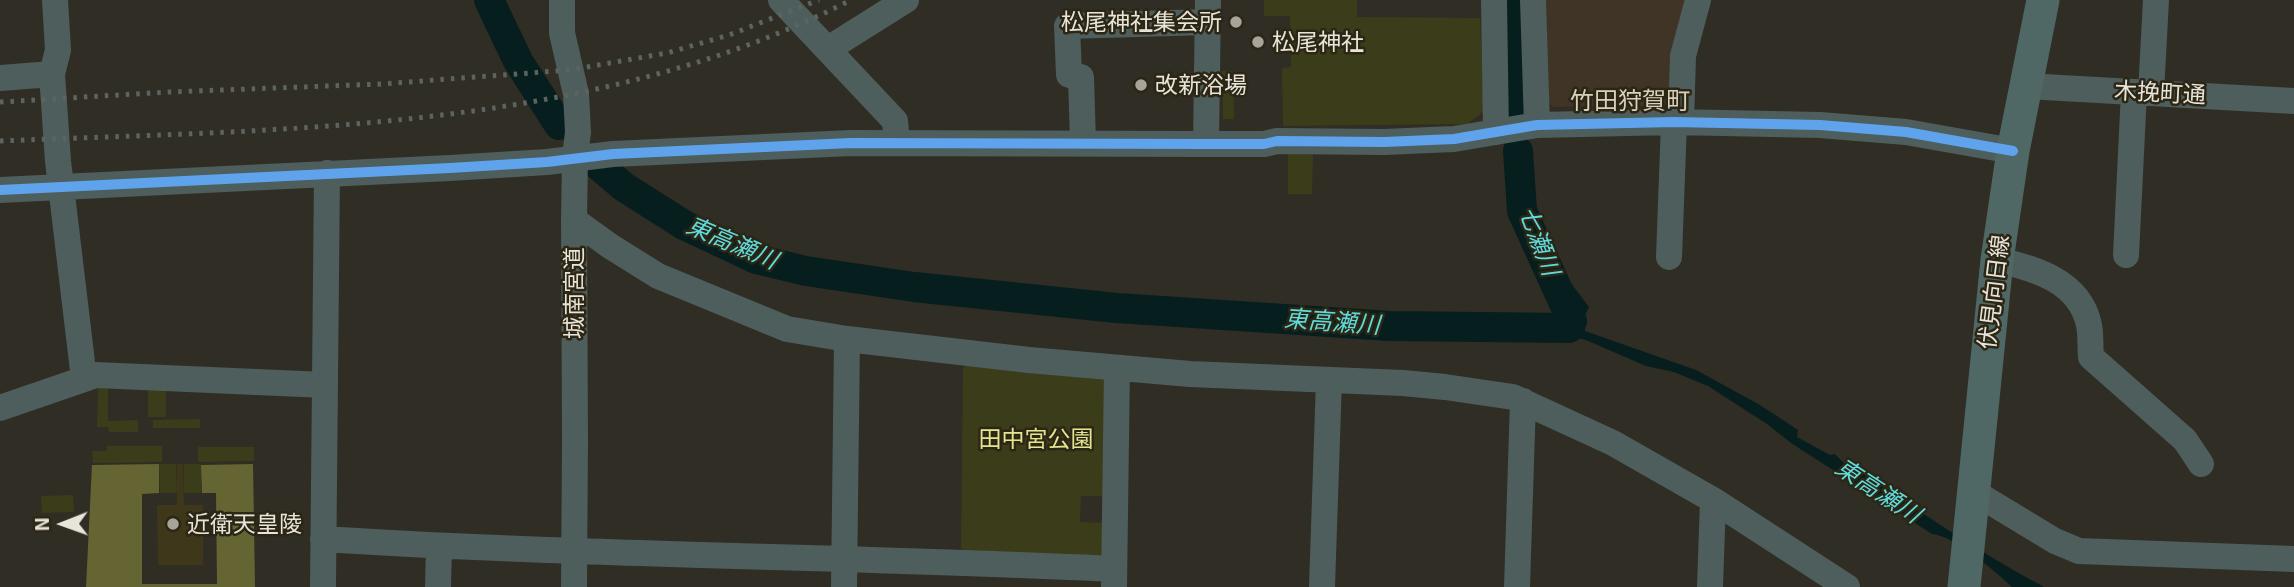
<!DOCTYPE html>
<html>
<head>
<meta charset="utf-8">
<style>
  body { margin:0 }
  #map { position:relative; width:2294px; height:587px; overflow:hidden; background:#302d24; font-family:"Exo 2",sans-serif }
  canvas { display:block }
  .north { position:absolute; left:28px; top:489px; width:70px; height:70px; -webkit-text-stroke:5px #2c2615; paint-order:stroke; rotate:269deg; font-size:19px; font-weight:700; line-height:28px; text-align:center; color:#e8e4d9 }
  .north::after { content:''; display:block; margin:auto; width:24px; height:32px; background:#e8e4d9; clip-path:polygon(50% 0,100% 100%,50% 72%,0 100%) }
</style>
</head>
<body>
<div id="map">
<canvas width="2294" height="587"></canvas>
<div class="north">N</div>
</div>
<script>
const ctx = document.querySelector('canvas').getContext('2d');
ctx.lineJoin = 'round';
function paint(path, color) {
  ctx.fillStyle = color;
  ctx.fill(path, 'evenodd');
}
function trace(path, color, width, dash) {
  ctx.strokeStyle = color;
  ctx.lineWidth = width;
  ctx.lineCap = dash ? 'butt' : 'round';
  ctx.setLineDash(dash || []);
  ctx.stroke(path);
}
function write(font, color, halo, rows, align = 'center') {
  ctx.font = font + ' "Exo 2","Noto Sans JP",sans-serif';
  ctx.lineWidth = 5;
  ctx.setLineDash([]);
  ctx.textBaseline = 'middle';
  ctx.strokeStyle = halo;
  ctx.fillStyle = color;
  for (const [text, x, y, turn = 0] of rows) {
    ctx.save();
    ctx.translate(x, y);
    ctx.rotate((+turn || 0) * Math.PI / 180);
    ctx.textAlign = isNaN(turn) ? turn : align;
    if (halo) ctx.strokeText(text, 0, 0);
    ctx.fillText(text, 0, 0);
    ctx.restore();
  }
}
const education = new Path2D(`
  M1546,0h144l-16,105 -121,2 -6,-7z`);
const green = new Path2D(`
  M1264,0h93v17l123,1 4,93 -17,13 -184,2 -1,-58 9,-1 -1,-51h-26z
  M1222,71h11l1,48h-11z
  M1288,152h25l-1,42h-24z
  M969,360l132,12 10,10 -2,114h-28l-1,26 28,1 -7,33 -130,-1 -10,-7 2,-179z
  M98,387h10v34l30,-1v12h-29l-1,-5h-11z
  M148,388h18v29h-18z
  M200,419v9h-47v-8z
  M107,446h55v16l-69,1 -1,-12h15z
  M198,447h56v14l-56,1z
  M159,464h17l1,29h-17z
  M184,464h17v29h-17z
  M73,495l1,17 -32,1 -1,-17z`);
const forest = new Path2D(`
  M159,464v29l-17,1v90h75l-1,-91h-14l-1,-28 52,-1 2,123h-169l6,-122z`);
const sand = new Path2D(`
  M177,464h6l1,41h19v60h-45l-1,-60h20z`);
const water = new Path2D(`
  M1567,278l22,29 -6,12 2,12 111,39 64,35 38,25 -1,7 33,18 5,-1c6,6 12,14 21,13 61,43 122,85 188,120h-32c-17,-16 -57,-51 -80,-53l-141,-91 -24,-19 -59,-38 -34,-14 -28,-6 -60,-26 -17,-4h-35l-5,-6 2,-9c9,-3 21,-1 29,-7l1,-4 -13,-18z`);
const river = new Path2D(`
  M489,0l29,61 41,64
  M1515,0l2,111
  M1518,151l4,60 50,110
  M598,165l26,22 60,38 72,34 50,12 108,16 203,21 273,18 179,2`);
const minor = new Path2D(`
  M55,0l3,50 -6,24 6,87 26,218
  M562,0v33l14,61 2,38 -3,25 -1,63 1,221 -1,146
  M781,0l114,121 2,22
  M1494,0l2,132
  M1533,0l4,125
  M828,49l78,-49
  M0,78l52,-4
  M2026,86l268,15
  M2151,93l5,-93
  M1681,122l2,-66 15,-56
  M1083,143l-2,-66 -12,-2 -2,-49 141,-4
  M1206,144l2,-144
  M0,190l450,-22 97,-6 66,-8 238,-11 355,1h58l13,-3 107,1 70,-3 83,-14 137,-3 146,3 86,7 107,19
  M574,220l36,26 48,30 129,53 60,10 182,21 161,14 213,9 42,4 68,10 100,46 100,57 134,87
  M2126,255l8,-163
  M1669,257l5,-135
  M1997,260c37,8 83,21 92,65 2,10 1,22 2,32l94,83 16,24
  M0,408l96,-33 229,10
  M1974,492l81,49 24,10 215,8
  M323,539c264,17 528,17 791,30
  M323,587l4,-414
  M438,587l1,-41
  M844,587l3,-248
  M1114,587l3,-219
  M1322,587l7,-207
  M1517,587l6,-186
  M1710,587l3,-87`);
const major = new Path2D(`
  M1964,587l33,-327 16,-109 30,-151`);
const rail = new Path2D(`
  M0,102l169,-10 212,-8 189,-14 97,-17 62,-18 90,-35
  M0,141c286,-12 590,-8 851,-141`);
const cycleway = new Path2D(`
  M0,190l450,-22 97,-6 66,-8 238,-11 355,1h58l13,-3 107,1 70,-3 83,-14 137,-3 146,3 86,7 107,19`);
const markers = [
  [1236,22,7,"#a8a49a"],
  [1258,42,7,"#a8a49a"],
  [1141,85,7,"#a8a49a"],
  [173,524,7,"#a8a49a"]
];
const poiNames = [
  ["松尾神社集会所",1222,22,"right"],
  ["松尾神社",1272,42],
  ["改新浴場",1155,85],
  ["近衛天皇陵",187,524]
];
const streetNames = [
  ["木挽町通",2160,93,3],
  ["伏見向日線",1994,292,-83],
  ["城南宮道",574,293,-90]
];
const parkNames = [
  ["田中宮公園",1036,439]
];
const neighbourhoodNames = [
  ["竹田狩賀町",1630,101]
];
const waterNames = [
  ["七瀬川",1539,241,69],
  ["東高瀬川",732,243,23],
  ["東高瀬川",1332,322,4],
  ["東高瀬川",1878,491,33]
];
paint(education, '#403427');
paint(green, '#3b3c1a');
paint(forest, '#646533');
paint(sand, '#3e3719');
paint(water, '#071e1e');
trace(river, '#071e1e', 30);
trace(minor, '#4d5e5c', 26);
trace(major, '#4f6765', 33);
trace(rail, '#5d6460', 5, [3.5, 7]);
trace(cycleway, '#60a3ed', 10);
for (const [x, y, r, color] of markers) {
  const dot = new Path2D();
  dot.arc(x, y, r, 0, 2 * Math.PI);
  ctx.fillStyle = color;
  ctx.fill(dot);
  trace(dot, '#2c2615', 2.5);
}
write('23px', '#e8e4d9', '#2c2615', poiNames, 'left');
write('23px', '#e8e4d9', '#2c2615', streetNames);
write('23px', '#e1e68f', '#2c2615', parkNames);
write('24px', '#d9d1bb', '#2c2615', neighbourhoodNames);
write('italic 24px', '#5fdbde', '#2c2615', waterNames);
</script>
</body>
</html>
